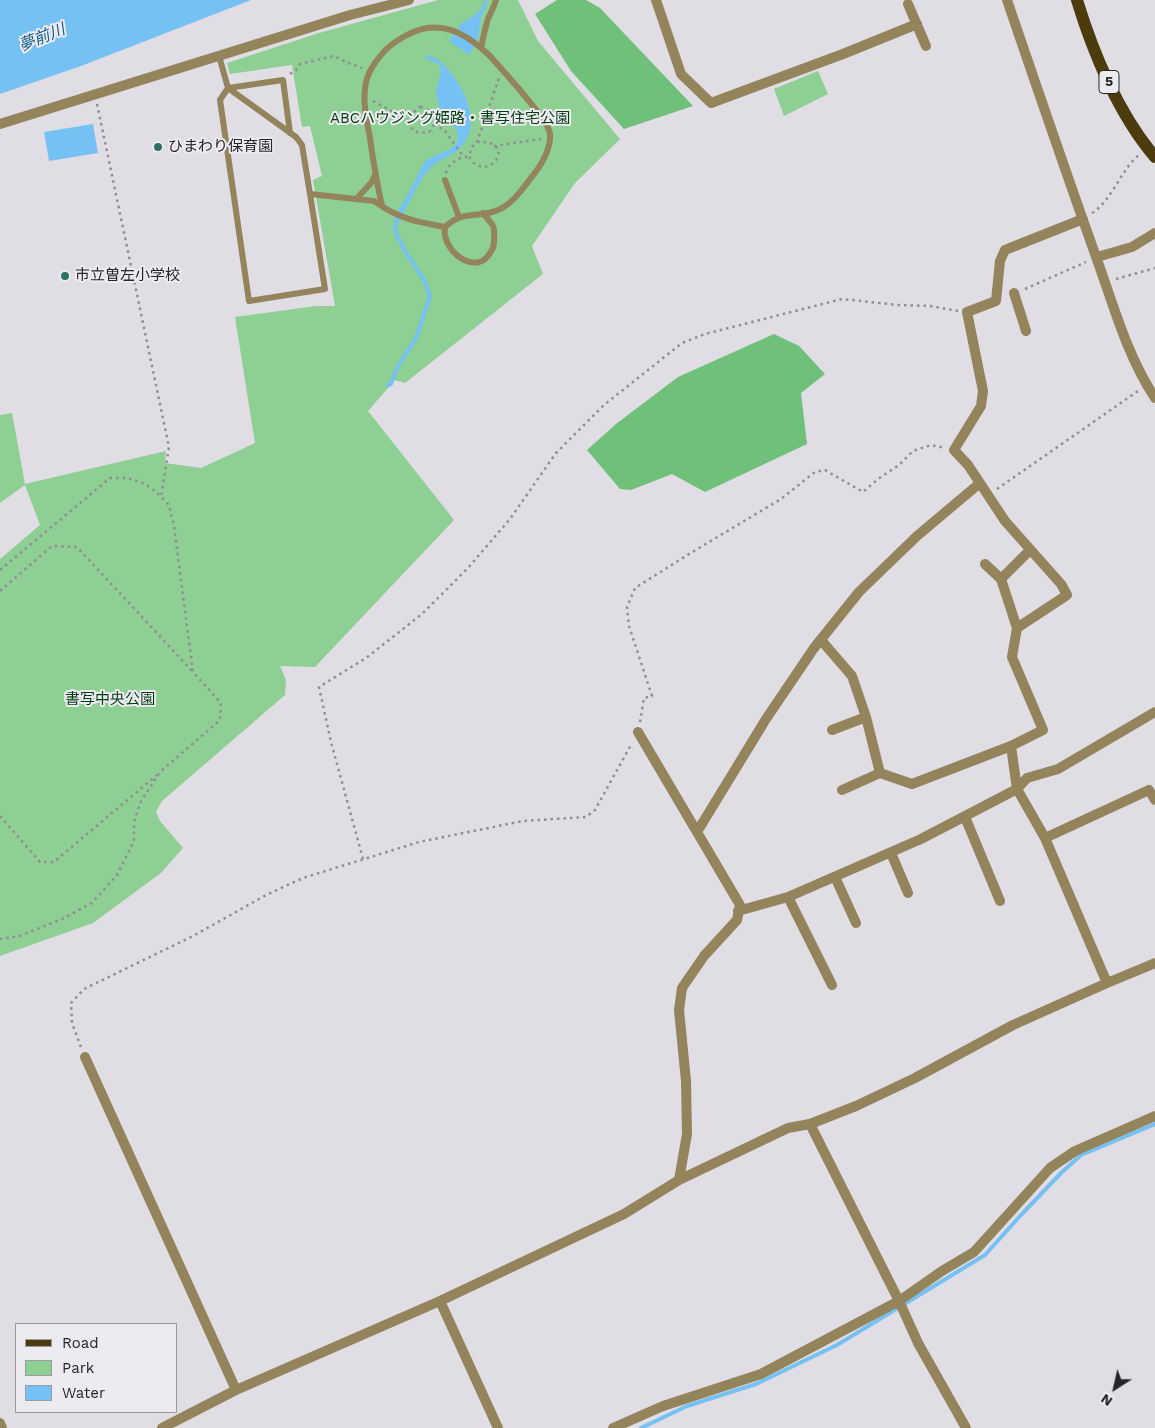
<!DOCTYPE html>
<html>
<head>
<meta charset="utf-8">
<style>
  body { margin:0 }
  #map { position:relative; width:1155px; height:1428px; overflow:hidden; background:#e0dde4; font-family:"Work Sans",sans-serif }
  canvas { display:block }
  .legend { position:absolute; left:15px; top:1323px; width:162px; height:90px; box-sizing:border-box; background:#edeaf1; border:1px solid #9d9ba1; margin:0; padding:6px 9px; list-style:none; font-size:15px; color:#262528 }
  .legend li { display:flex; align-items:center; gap:10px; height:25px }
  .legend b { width:25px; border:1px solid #9d9ba1 }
  .north { position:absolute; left:1090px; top:1363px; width:50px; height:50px; -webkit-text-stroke:4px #edeaf1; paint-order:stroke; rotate:215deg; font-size:14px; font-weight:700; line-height:20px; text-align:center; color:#262528 }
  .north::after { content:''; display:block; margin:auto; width:18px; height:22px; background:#262528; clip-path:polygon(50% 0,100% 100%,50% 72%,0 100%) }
</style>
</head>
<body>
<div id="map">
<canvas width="1155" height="1428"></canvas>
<ul class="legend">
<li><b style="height:6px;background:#4c3c0d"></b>Road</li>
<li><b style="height:14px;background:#8ecf94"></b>Park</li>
<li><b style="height:14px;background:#76c1f3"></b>Water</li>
</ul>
<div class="north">N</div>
</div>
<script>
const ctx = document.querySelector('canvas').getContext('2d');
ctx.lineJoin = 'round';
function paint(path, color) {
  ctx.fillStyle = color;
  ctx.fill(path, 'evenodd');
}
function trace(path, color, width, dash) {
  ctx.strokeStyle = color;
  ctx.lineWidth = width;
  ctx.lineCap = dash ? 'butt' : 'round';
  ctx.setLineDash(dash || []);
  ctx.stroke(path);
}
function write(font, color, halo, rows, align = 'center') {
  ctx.font = font + ' "Work Sans","Noto Sans JP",sans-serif';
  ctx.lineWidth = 4;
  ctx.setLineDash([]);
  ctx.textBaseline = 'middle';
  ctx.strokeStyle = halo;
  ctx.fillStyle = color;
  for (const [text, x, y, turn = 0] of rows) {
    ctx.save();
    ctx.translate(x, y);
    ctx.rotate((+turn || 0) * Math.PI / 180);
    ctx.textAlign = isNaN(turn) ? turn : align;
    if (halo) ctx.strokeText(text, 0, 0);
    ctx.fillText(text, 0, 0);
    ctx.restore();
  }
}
const green = new Path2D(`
  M438,0h80l20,41 82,98 -45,44 -43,63 11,28 -138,109 -10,-3 -27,31 86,109 -139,147 -35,-1 6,14 -1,15 -123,106 -6,11 4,9 23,27 -22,25 -68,50 -93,33v-397l40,-34 -15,-40 -25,18v-88l12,-2 13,71 141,-33 -1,12 36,5 54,-25 -20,-126 81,-11h19l-22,-126 9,-4 -12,-50 -8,1 -10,-62 -62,9 -3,-11 92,-30z
  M818,71l10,23 -44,22 -10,-27z`);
const forest = new Path2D(`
  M557,0h29l14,8 93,98 -69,23 -53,-58 -36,-57z
  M774,334l25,12 26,28 -24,19 6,51 -102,48 -33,-18 -41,16 -11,-1 -33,-39 29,-26 62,-47z`);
const water = new Path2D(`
  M0,0h251l-170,66 -81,28z
  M484,0l3,1v4l-6,12 -3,22 -9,16 -20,-14c3,-5 7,-12 11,-16 10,-8 22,-11 24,-25z
  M425,55c17,3 21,12 31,25 14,20 24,51 2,70 -7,6 -18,9 -26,16 -11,10 -25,41 -33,56l-5,-4c6,-11 13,-22 19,-33 4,-7 7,-18 13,-24 9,-8 32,-10 32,-24 0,-10 -9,-15 -14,-22 -4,-5 -6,-12 -7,-18 -3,-11 7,-22 2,-33l-13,-5z
  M93,124l5,29 -49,8 -5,-29z`);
const stream = new Path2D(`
  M388,385l3,-1 6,-16 19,-30 14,-42 -6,-16 -19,-29 -9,-18 -1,-6 2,-7
  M641,1428l46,-22 69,-22 81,-39 148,-90 36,-40 40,-42 20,-18 74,-31`);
const path = new Path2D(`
  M290,74l6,-4 4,-6 34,-8 14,7 14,5
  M373,101l37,20
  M97,104l72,343 -8,50
  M420,107c15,4 20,13 9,25 -16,2 -21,-2 -18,-18z
  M434,124l11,7 18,25
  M477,142c36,-3 20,33 0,23 -3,-1 -6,-6 -8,-8l3,-10 5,-5 22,-64
  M494,146l47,-7
  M446,173c2,-10 14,-17 23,-16
  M1092,213c20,-12 29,-44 47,-58
  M1116,279l39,-11
  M1025,289l61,-27
  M997,489l141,-98
  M0,570l110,-92h18l17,6 11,8 13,13 5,21 19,146 28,31 -1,17 -60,52 -20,31 -6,19v19l-17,34 -25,28 -30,16 -42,17 -20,3
  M0,591l52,-45 25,1 116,125
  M640,722l4,-24 8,-2 -23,-70 -2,-19 8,-19 54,-34 92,-55 34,-27 10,-2 38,22 15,-13 21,-14 14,-14 18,-6 14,3
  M0,816l40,46h14l103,-87
  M363,859l-32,-117 -12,-55 47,-29 56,-44 46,-46 42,-49 46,-66 48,-48 78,-62 23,-9 137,-35 56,6 32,1 28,5
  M81,1047l-9,-24 -1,-20 13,-14 109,-53 75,-42 35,-16 116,-36 104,-21 63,-4 9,-7 37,-67`);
const service = new Path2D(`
  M481,48c2,-10 4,-20 7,-29 3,-7 6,-12 8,-19
  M219,56l9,32 55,-8 7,53
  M445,180l14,37
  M310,194l15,95 -76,12 -29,-201 8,-12 68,49 6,8 8,49 64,7c6,4 13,9 20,12 16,8 34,11 51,14 19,-18 32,-8 53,-17 13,-5 24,-20 32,-31 10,-12 21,-29 20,-45 -1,-14 -48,-64 -60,-78 -25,-24 -52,-39 -85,-20 -9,5 -18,11 -24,19 -8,10 -15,20 -16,34 -2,16 2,33 5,49 3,23 7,45 12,68
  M356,199l15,-16 4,-8
  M445,227c0,3 -1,6 0,8 3,20 32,40 45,18 3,-4 4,-7 4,-11 0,-5 1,-12 -1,-16 -2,-4 -7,-9 -10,-13`);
const minor = new Path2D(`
  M656,0l25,74 30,29 132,-49 74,-30
  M1007,0c29,85 58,170 88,254 18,49 31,100 60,144
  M908,4l18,42
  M1097,257l35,-10 23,-14
  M1014,293l12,38
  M985,564l16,15 16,49
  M1001,579l29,-29
  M821,640l31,36 14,41 14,56
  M832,730l34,-13
  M638,732l102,173 -3,15 -33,36 -22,32 -3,22 7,71 1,53 -8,46
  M1011,746l6,43 28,49 62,145
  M842,790l38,-17 32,11 99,-38 32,-16 -31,-73 5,-29 50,-33 -6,-11 -56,-63 -37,-56 -14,-15 27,-44 2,-15 -16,-79 29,-11 4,-40 5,-11 78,-31
  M965,817l35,84
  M697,832l69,-113 48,-71 45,-56 58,-56 63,-53
  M1045,838l104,-48 6,10
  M891,853l17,40
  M835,877l21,46
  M788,897l44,88
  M738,911l50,-14 133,-58 96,-50 10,-11 31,-9 97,-57
  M85,1057l151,333
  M810,1124l89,177 19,42 48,85
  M440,1301l58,127
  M162,1428l74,-38 204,-89 184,-87 55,-34 109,-52 22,-4 46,-18 59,-28 98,-53 94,-42 48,-20
  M613,1428l50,-22 98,-32 138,-73 43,-30 32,-19 76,-84 25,-17 80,-35`);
const tertiary = new Path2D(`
  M0,124l350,-109 59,-15
  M0,1423l2,5`);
const primary = new Path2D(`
  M1077,0c16,53 42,115 78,157`);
const markers = [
  [158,147,5,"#2e7061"],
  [65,276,5,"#2e7061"]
];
const shields = [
  [1109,82,20]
];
const shieldNames = [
  ["5",1109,82]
];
const parkNames = [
  ["ABCハウジング姫路・書写住宅公園",450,119],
  ["書写中央公園",110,700]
];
const poiNames = [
  ["ひまわり保育園",168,147],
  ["市立曽左小学校",75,276]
];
const waterNames = [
  ["夢前川",42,38,-22]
];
paint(green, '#8ecf94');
paint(forest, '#6fc079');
paint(water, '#76c1f3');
trace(stream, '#76c1f3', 4);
trace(path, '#908e93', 2.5, [2.5, 4]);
trace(service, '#93845c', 6);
trace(minor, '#93845c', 10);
trace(tertiary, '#93845c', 10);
trace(primary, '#4c3c0d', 12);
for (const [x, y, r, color] of markers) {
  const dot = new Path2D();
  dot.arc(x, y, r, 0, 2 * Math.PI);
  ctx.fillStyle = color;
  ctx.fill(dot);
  trace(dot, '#edeaf1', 2);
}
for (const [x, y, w] of shields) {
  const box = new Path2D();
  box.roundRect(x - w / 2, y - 11.5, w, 23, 4);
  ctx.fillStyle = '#edeaf1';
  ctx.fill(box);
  trace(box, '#262528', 1);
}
write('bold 14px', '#262528', null, shieldNames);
write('15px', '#003e10', '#edeaf1', parkNames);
write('15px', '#262528', '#edeaf1', poiNames, 'left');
write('italic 16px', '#125e87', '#edeaf1', waterNames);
</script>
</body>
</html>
